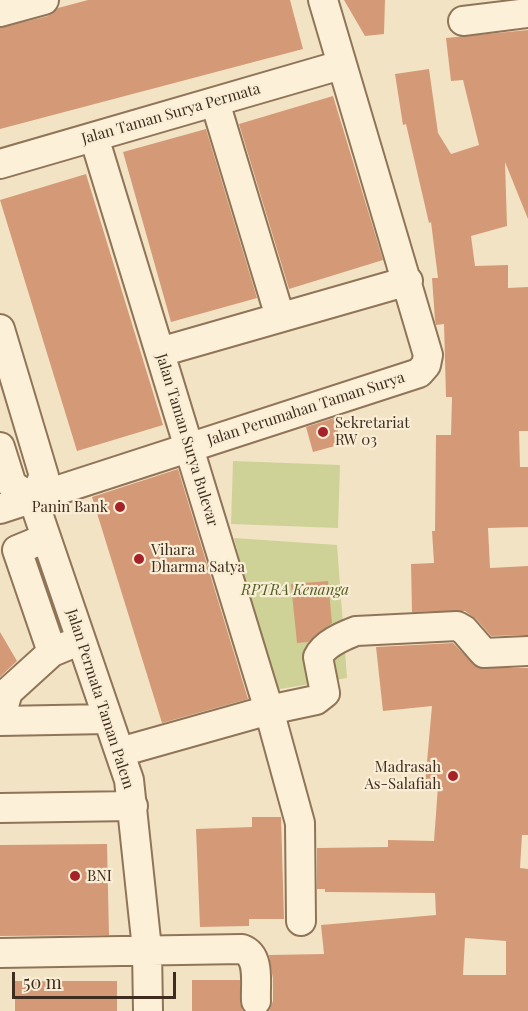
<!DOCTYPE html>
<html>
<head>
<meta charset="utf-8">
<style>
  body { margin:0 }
  #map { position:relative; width:528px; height:1011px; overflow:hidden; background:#f3e3c5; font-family:"Playfair Display",serif }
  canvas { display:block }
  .scale { position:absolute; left:12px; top:972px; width:164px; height:27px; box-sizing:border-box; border:3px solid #3e2c1e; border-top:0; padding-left:8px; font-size:18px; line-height:21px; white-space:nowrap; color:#3e2c1e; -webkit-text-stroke:4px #f9edd5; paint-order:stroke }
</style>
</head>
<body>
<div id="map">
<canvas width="528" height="1011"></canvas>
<div class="scale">50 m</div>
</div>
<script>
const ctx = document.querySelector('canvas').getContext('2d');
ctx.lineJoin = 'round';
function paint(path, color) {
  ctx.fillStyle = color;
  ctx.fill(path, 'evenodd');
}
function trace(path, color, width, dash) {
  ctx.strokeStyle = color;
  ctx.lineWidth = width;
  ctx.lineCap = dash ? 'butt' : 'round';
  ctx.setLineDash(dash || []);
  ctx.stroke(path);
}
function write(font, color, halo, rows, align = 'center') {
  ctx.font = font + ' "Playfair Display",serif';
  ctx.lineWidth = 4.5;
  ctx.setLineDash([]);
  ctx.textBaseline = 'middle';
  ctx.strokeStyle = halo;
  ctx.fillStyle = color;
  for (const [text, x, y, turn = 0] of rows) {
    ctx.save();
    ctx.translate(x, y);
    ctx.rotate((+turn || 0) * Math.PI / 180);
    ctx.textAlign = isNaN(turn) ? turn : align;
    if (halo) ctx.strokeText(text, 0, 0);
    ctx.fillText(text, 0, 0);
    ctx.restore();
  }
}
const green = new Path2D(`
  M233,461l107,4 -2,63 -107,-4z
  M234,538l103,7 10,133 -73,12z`);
const building = new Path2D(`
  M88,0h202l13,49 -303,80v-101l48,-12 10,-8z
  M344,0h41l-1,34 -19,2z
  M528,30v189l-23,-57 2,64 -36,10 4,30 33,-1v23l20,-1v144h-9l1,36h8v60l-40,1 2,40 38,-2v69l-37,1 -15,-17 -11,-8 -53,1 -1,-48 23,-1 -2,-32h3l1,-96h15l1,-38h-6l-2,-73 -8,1 -1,-5 -3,-42h6l-7,-56 -2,1 -23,-99 -3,1 -8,-51 34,-5 9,64 13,21 28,-9 -16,-65 -12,1 -5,-43z
  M333,96l50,164 -94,29 -50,-165z
  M206,129l51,169 -86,24 -48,-170z
  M86,174l77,251 -86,26 -77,-251z
  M334,418l8,26 -29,8 -7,-25z
  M178,469l70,230 -86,24 -70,-226z
  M328,581l4,42 -24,19 -11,1 -6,-59z
  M0,632l17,29 -17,16z
  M453,643l25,25h50v167h-6l-2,33 8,1v142h-259l4,-10v-22l-4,-24 55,-1 -3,-29 115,-10 -1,-22 -110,-1v-3h-8v-41l71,-1v-7l46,1 4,-55 -13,-2 7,-78 -49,5 -7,-64zM465,938l41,3v34h-43z
  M252,817h29l3,102h-35v7l-49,1 -4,-98 56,-2z
  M107,844l2,91 -109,1v-91z
  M192,980h48v21l3,10h-51z
  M15,981h102v30h-102z`);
const minor = new Path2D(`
  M0,12l44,-12
  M463,21l65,-8
  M215,102l65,215
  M94,137l175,573 31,113 1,98
  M0,164l341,-99
  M0,329l44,147 -11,23
  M160,352l248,-71
  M0,447l12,38 21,14
  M33,499l96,281 18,169 1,62
  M0,509l419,-136 7,-8 2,-10 -105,-355
  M46,538l-29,12 35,102
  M0,719l8,-27 44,-40 17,-7
  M0,721l108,-2
  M120,752l149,-42 47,-10 9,-7 -7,-36c6,-13 25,-21 38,-26l101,-5 7,4 20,23 44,-2
  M0,808l133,-2
  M0,953l242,-4c19,7 13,34 14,52`);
const markers = [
  [323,432,6,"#a52228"],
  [120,507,6,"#a52228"],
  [139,559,6,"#a52228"],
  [453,776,6,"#a52228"],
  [75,876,6,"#a52228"]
];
const streetNames = [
  ["Jalan Taman Surya Permata",171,114,-16],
  ["Jalan Perumahan Taman Surya",306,409,-18],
  ["Jalan Taman Surya Bulevar",187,440,73],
  ["Jalan Permata Taman Palem",100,699,72]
];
const poiNames = [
  ["Sekretariat",335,423],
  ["RW 03",335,440],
  ["Panin Bank",108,507,"right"],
  ["Vihara",151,550],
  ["Dharma Satya",151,567],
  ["Madrasah",441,767,"right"],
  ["As-Salafiah",441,784,"right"],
  ["BNI",87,876]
];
const parkNames = [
  ["RPTRA Kenanga",295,590]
];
paint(green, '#ced297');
paint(building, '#d49a77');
trace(minor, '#907458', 32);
trace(minor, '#fcf0d9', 28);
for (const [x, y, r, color] of markers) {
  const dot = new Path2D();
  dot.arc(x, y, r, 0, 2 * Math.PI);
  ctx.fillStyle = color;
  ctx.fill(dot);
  trace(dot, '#f9edd5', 2);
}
write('15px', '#3e2c1e', '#f9edd5', streetNames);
write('15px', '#3e2c1e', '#f9edd5', poiNames, 'left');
write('italic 15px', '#515d22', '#f9edd5', parkNames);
</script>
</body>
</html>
